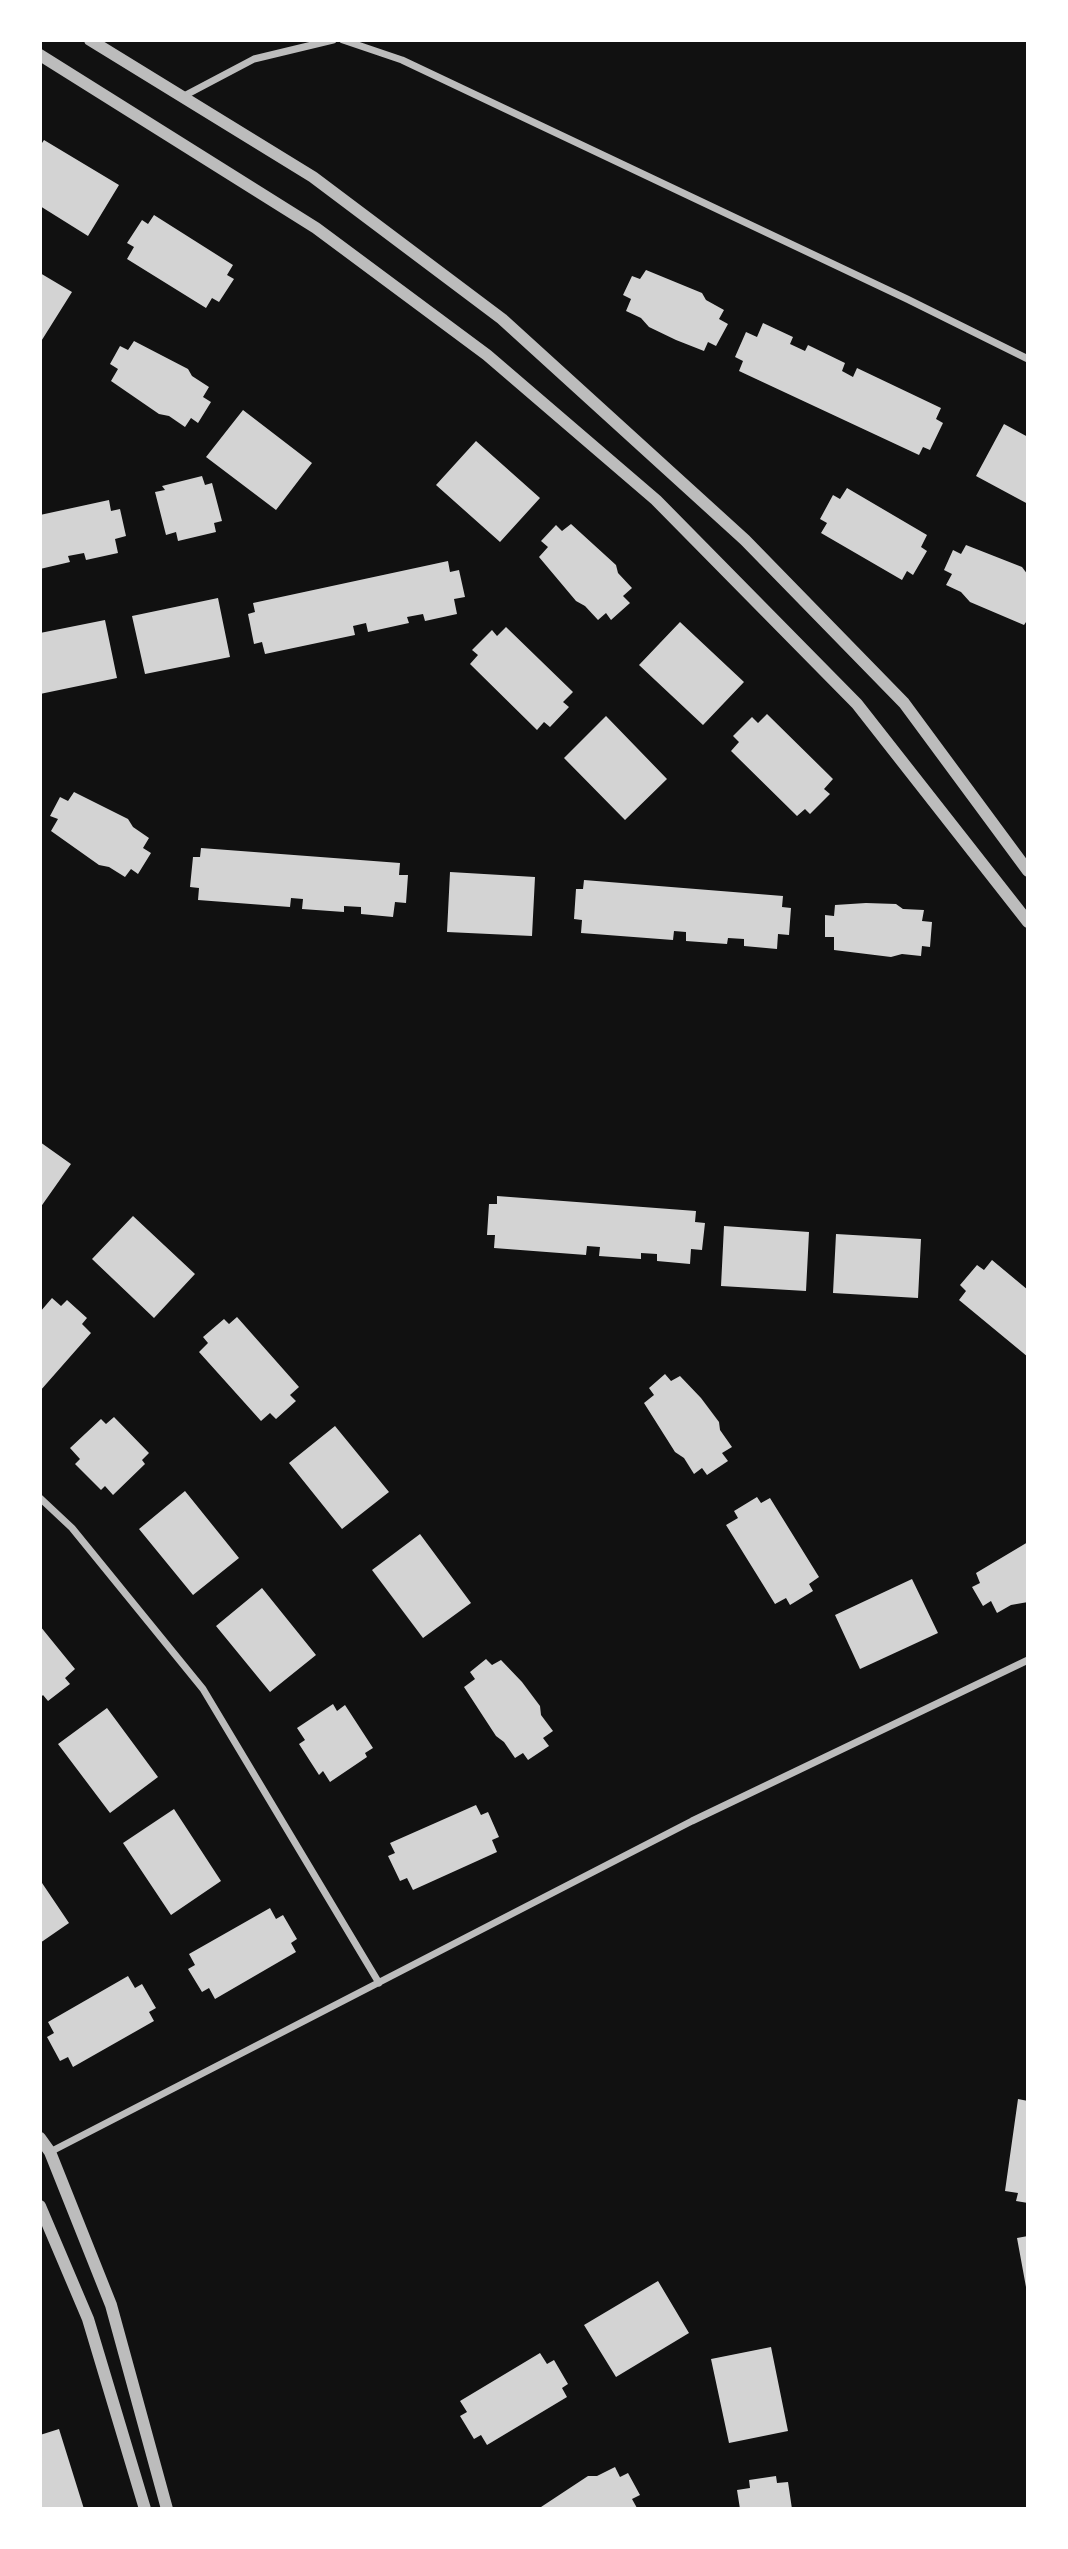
<!DOCTYPE html>
<html>
<head>
<meta charset="utf-8">
<style>
  body { margin:0 }
  #map { position:relative; width:1068px; height:2549px; overflow:hidden; background:#111; font-family:"DejaVu Sans",sans-serif }
  canvas { display:block }
  .frame { position:absolute; inset:0; border:42px solid #fff; pointer-events:none }
</style>
</head>
<body>
<div id="map">
<canvas width="1068" height="2549"></canvas>
<div class="frame"></div>
</div>
<script>
const ctx = document.querySelector('canvas').getContext('2d');
ctx.lineJoin = 'round';
function paint(path, color) {
  ctx.fillStyle = color;
  ctx.fill(path, 'evenodd');
}
function trace(path, color, width, dash) {
  ctx.strokeStyle = color;
  ctx.lineWidth = width;
  ctx.lineCap = dash ? 'butt' : 'round';
  ctx.setLineDash(dash || []);
  ctx.stroke(path);
}
const building = new Path2D(`
  M44,140l75,45 -31,51 -48,-30v-60z
  M154,215l79,50 -6,10 7,4 -15,23 -7,-4 -6,10 -79,-49 7,-12 -7,-4 15,-23 6,4z
  M646,270l56,23 4,7 18,10 -5,9 9,5 -12,22 -8,-4 -4,9 -28,-11 -27,-13 -8,-9 -15,-7 5,-12 -8,-4 9,-19 8,3z
  M40,273l32,19 -32,51z
  M763,323l30,14 -3,7 15,7 3,-6 37,18 -3,8 11,6 4,-9 84,40 -5,11 7,4 -13,27 -7,-3 -4,8 -180,-84 4,-10 -8,-4 11,-25 11,5z
  M134,341l54,28 4,7 17,11 -6,10 8,5 -13,21 -7,-5 -6,9 -16,-11 -10,-2 -48,-33 7,-12 -8,-5 10,-18 8,4z
  M243,410l69,53 -36,47 -70,-53z
  M1004,424l24,13v67l-52,-28z
  M476,441l64,57 -40,44 -64,-57z
  M202,476l3,9 7,-2 10,38 -8,2 2,9 -38,9 -2,-9 -10,3 -11,-43 10,-2 -3,-4z
  M847,488l80,47 -6,12 6,4 -14,24 -6,-4 -5,9 -81,-47 6,-10 -7,-4 13,-24 7,4z
  M109,500l2,11 9,-2 6,27 -11,3 3,14 -32,7 -2,-7 -16,3 2,6 -30,7v-54z
  M571,524l45,41 2,8 14,15 -9,8 7,7 -19,17 -5,-7 -8,7 -13,-14 -9,-5 -37,-44 9,-10 -7,-6 15,-16 6,6z
  M966,545l56,22 6,8v44l-4,6 -54,-23 -9,-10 -15,-7 6,-11 -8,-4 9,-20 8,4z
  M448,561l2,11 9,-2 6,27 -11,2 3,15 -32,7 -2,-7 -16,3 2,6 -41,9 -2,-9 -13,3 2,9 -90,19 -3,-12 -8,2 -6,-30 7,-2 -2,-9z
  M218,598l12,59 -85,17 -13,-58z
  M105,620l12,58 -77,16v-61z
  M680,622l64,60 -41,43 -64,-60z
  M506,627l67,65 -10,10 6,5 -19,20 -6,-5 -7,8 -67,-66 8,-9 -6,-5 20,-20 5,6z
  M767,714l66,65 -9,10 6,5 -20,20 -5,-5 -8,7 -66,-65 8,-9 -6,-6 19,-19 6,6z
  M606,716l61,63 -42,41 -61,-62z
  M74,792l54,27 5,8 16,11 -6,10 8,5 -13,21 -7,-5 -6,8 -16,-10 -10,-2 -48,-34 7,-12 -8,-3 10,-19 8,4z
  M201,848l199,15 -1,12h9l-2,28 -11,-1 -2,15 -32,-3v-7l-17,-1v6l-42,-3 1,-10 -12,-1 -1,9 -92,-7 1,-12 -9,-1 3,-30h7z
  M450,872l85,5 -3,59 -85,-4z
  M584,880l199,16 -1,11 9,1 -2,27 -11,-1 -1,15 -33,-3v-7l-16,-1 -1,6 -41,-3v-9l-12,-1 -1,9 -92,-7 1,-13 -8,-1 2,-30h7z
  M866,903l30,1 7,5 21,1 -2,11 10,1 -2,25 -8,-1 -1,10 -19,-2 -11,3 -57,-7v-13h-9v-22l9,1 1,-11z
  M40,1142l31,22 -31,44z
  M497,1196l199,15 -1,11 10,1 -3,27 -11,-1 -1,15 -33,-3v-7l-16,-1v6l-42,-3 1,-9 -13,-1 -1,9 -92,-7 1,-13h-8l2,-31h8z
  M133,1216l62,58 -41,44 -62,-59z
  M724,1226l85,6 -3,59 -85,-5z
  M836,1234l85,5 -3,59 -85,-5z
  M992,1260l36,30v67l-69,-57 7,-9 -6,-6 17,-20 7,5z
  M52,1298l9,8 6,-6 20,18 -5,6 9,9 -51,58v-79z
  M237,1317l62,70 -9,8 6,6 -20,18 -6,-6 -9,8 -62,-69 9,-9 -5,-6 21,-18 5,5z
  M665,1374l6,7 9,-5 21,22 18,24 1,8 12,17 -10,6 6,8 -21,14 -5,-7 -8,6 -10,-16 -9,-6 -31,-49 10,-8 -5,-7z
  M114,1417l35,36 -7,7 3,4 -32,31 -8,-9 -4,4 -26,-26 5,-5 -10,-11 31,-29 5,5z
  M335,1426l54,66 -47,37 -53,-66z
  M185,1491l54,67 -46,37 -54,-66z
  M757,1497l4,6 9,-5 49,79 -10,7 4,7 -23,14 -4,-7 -11,6 -49,-79 12,-7 -4,-7z
  M420,1534l51,69 -48,35 -51,-68z
  M1028,1542v60l-17,3 -14,8 -6,-12 -8,5 -11,-19 8,-4 -4,-10z
  M912,1579l26,54 -78,36 -25,-54z
  M262,1588l54,67 -46,37 -54,-66z
  M40,1626l35,43 -10,9 5,6 -22,17 -5,-6 -3,3z
  M486,1659l6,6 9,-5 21,22 18,24 1,9 12,16 -10,7 6,8 -21,14 -5,-7 -8,5 -11,-16 -8,-6 -32,-49 11,-8 -5,-7z
  M333,1704l4,7 8,-6 28,43 -8,5 2,4 -37,25 -7,-11 -4,4 -20,-31 6,-4 -8,-12z
  M107,1708l51,69 -48,36 -52,-69z
  M476,1805l5,10 7,-3 11,25 -7,3 5,12 -84,38 -6,-12 -7,3 -12,-25 7,-3 -5,-10z
  M174,1809l47,72 -50,34 -48,-72z
  M40,1880l29,43 -29,20z
  M270,1908l6,11 7,-4 14,24 -6,4 5,9 -81,47 -6,-11 -7,4 -14,-23 7,-4 -6,-11z
  M128,1976l7,12 7,-4 14,24 -7,4 5,9 -81,46 -5,-10 -8,4 -13,-24 7,-4 -6,-11z
  M1018,2099l10,2v102l-12,-2 2,-8 -13,-2z
  M1028,2236v51h-2l-9,-49z
  M658,2281l31,52 -73,44 -32,-52z
  M771,2347l17,84 -59,12 -18,-84z
  M540,2353l7,11 7,-4 14,24 -6,4 5,9 -80,48 -6,-10 -7,4 -14,-23 7,-4 -7,-11z
  M59,2429l25,80h-44v-74z
  M615,2467l5,10 8,-4 12,22 -8,4 5,9 -99,1 50,-33h9z
  M776,2476l1,7 11,-1 4,27h-52l-3,-19 13,-2 -1,-8z`);
const minor = new Path2D(`
  M343,40l59,20 505,239 121,60
  M182,97l72,-38 79,-19
  M40,1498l32,30 131,161 176,294
  M50,2152l642,-331 336,-161`);
const tertiary = new Path2D(`
  M90,40l223,137 189,142 243,221 159,163 124,168
  M40,55l276,173 171,127 169,145 201,204 171,218
  M40,2138l10,14 61,153 56,204
  M40,2206l48,113 57,190`);
paint(building, '#d3d3d3');
trace(minor, '#bcbcbc', 7);
trace(tertiary, '#bcbcbc', 12);
</script>
</body>
</html>
